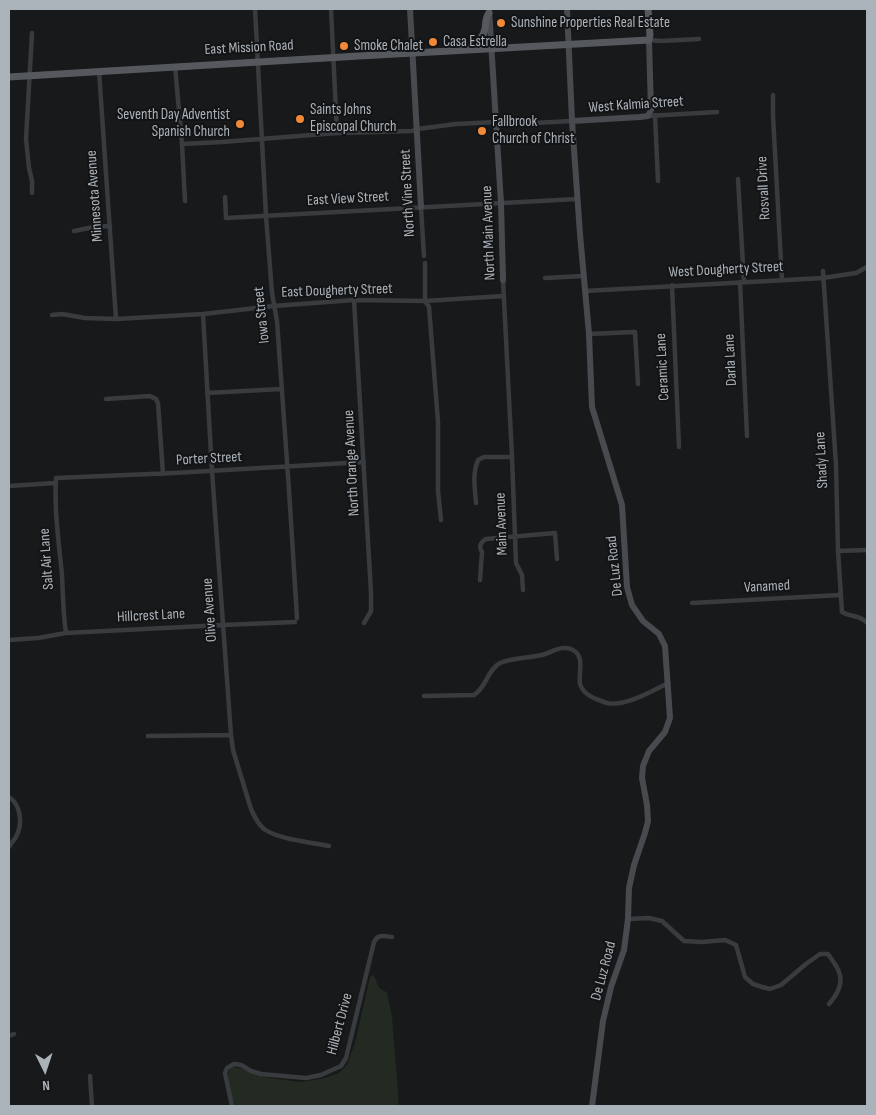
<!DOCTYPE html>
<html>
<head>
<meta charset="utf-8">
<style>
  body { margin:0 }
  #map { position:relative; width:876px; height:1115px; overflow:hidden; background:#18191a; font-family:"Sofia Sans Condensed",sans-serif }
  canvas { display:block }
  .frame { position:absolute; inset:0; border:10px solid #abb3ba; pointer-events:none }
  .north { position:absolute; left:20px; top:1045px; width:50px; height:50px; -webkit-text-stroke:4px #131415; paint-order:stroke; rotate:176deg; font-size:14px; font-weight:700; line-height:20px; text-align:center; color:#abb3ba }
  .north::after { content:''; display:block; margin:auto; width:18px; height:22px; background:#abb3ba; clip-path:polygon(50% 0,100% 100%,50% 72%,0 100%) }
</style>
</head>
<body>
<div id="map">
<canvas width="876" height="1115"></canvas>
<div class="frame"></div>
<div class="north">N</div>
</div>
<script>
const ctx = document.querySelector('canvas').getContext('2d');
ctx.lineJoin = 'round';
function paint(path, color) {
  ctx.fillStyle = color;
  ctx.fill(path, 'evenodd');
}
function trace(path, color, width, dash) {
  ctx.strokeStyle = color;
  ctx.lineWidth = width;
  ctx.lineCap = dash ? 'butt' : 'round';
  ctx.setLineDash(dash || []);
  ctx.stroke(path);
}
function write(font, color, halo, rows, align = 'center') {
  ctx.font = font + ' "Sofia Sans Condensed",sans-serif';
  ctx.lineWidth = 4;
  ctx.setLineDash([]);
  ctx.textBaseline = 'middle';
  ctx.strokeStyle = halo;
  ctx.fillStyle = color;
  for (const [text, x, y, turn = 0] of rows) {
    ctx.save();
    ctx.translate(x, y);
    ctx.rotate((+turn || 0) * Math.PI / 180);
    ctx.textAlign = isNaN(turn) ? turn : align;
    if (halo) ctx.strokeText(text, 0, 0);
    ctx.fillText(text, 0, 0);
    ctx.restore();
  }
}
const green = new Path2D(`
  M373,975c4,4 3,11 8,14 2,2 4,2 6,3l5,25 7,89h-164c-3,-11 -11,-29 -4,-39l9,1 16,7 14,3 31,4 24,-4 14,-5 8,-8 8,-22 15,-66z`);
const street = new Path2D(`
  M255,9l11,207 6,77 5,28 12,169 8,128
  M331,9l6,124
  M32,33l-6,106 3,29 3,13v12
  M649,40l12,1 38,-2
  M175,66l7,78 3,57
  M99,71l17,248
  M773,95v21l9,164
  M655,115l3,66
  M648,116l69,-4
  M496,125l76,-4
  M182,144l40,-2 115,-9 75,-2 5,-2 39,-5 40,-2
  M738,179l6,103
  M225,197l1,21 351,-19
  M421,207l3,49
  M74,231l20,-4 16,-1
  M425,263v38l4,6 9,115v69l3,29
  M823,271l13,194 2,86 4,61c8,5 19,3 25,11
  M545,278l38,-2
  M503,280l9,177 4,106 6,12 1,15
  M740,282l7,154
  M672,285l7,162
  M585,291l238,-13 33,-5 11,-6
  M354,300l17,293v18l-7,12
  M203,314l9,157 19,264 2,15 18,59c3,7 7,15 13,20 16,11 46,13 65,17
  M52,315l10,-1 23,4 31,1 87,-5 71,-8 80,-6 71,1 78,-5
  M589,334l46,-2 3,52
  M207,393l74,-4
  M106,399l44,-3 6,3 2,4 5,71
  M9,486l46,-3
  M476,503c-1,-15 -4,-29 2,-43l6,-3h28
  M838,551l29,-1
  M480,580l2,-28c-4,-6 -1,-10 4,-13l69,-6 2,26
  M692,603l148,-8v-2
  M66,633c-3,-19 -3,-38 -4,-58 -3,-32 -8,-64 -6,-97l118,-5 190,-11
  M9,640l29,-2 28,-5 157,-8 72,-3
  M424,696l50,-1c13,-8 13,-25 26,-32 12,-5 29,-5 42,-8 9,-2 18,-10 29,-6 15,6 7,23 9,35 2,8 9,12 16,15 3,1 7,3 11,4 18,4 45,-12 61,-20
  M148,736l83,-1
  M9,797c12,8 14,27 7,40 -2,3 -5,6 -7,10
  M628,919l21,-1 13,3 22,20 18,1 23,-2 11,5 9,32 8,7 9,3 8,2 11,-4 25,-21 14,-10h8c4,6 9,12 11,18 5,12 -3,24 -10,32
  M9,1036l5,-2
  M90,1076l2,30
  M232,1106l-7,-33 2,-5 7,-4 7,1 10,6 10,3 45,4 15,-3 20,-9 5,-8 28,-116c4,-8 10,-6 18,-5`);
const secondary = new Path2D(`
  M410,9l11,198
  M489,9l12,194 2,77
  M567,9l5,112 8,113 9,100 3,73 30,98 5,82 5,18 11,16 16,13 6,12 5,72 -5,14 -16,19 -6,15 -1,12 5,27 1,16 -3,12 -11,32 -5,23 -1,31 -4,31 -13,37 -8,34 -11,85
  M572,121l68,-4 8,-1 3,-6 -2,-70`);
const primary = new Path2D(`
  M468,48c9,-4 15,-9 17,-19 1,-6 0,-11 4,-16
  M9,77l350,-21 290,-16 1,-5 -2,-26`);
const markers = [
  [501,23,5,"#f18939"],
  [433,42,5,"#f18939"],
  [344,46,5,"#f18939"],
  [300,119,5,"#f18939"],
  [240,124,5,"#f18939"],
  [482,131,5,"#f18939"]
];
const poiNames = [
  ["Sunshine Properties Real Estate",511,23],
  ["Casa Estrella",443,42],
  ["Smoke Chalet",354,46],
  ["Saints Johns",310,110],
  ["Episcopal Church",310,127],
  ["Seventh Day Adventist",230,115,"right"],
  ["Spanish Church",230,132,"right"],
  ["Fallbrook",492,122],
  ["Church of Christ",492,139]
];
const streetNames = [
  ["East Mission Road",249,48,-3],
  ["West Kalmia Street",636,105,-4],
  ["Rosvall Drive",764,188,-93],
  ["North Vine Street",408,193,-93],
  ["Minnesota Avenue",95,196,-94],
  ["East View Street",348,199,-3],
  ["North Main Avenue",489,233,-92],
  ["West Dougherty Street",726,270,-3],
  ["East Dougherty Street",337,291,-2],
  ["Iowa Street",262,315,-96],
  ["Darla Lane",731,360,-93],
  ["Ceramic Lane",663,367,-93],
  ["Porter Street",209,459,-3],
  ["Shady Lane",822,460,-93],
  ["North Orange Avenue",352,463,-93],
  ["Main Avenue",502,524,-92],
  ["Salt Air Lane",47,559,-94],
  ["De Luz Road",615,566,-96],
  ["Vanamed",767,587,-3],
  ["Olive Avenue",210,610,-94],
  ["Hillcrest Lane",151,616,-3],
  ["De Luz Road",604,971,-75],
  ["Hilbert Drive",340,1024,-75]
];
paint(green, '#232a22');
trace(street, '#393c3f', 4.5);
trace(secondary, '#474b4f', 6);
trace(primary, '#55595e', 7);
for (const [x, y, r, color] of markers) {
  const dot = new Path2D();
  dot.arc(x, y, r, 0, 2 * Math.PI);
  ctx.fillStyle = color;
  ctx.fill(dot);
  trace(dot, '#131415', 2);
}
write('15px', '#abb3ba', '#131415', poiNames, 'left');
write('15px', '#abb3ba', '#131415', streetNames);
</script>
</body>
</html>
